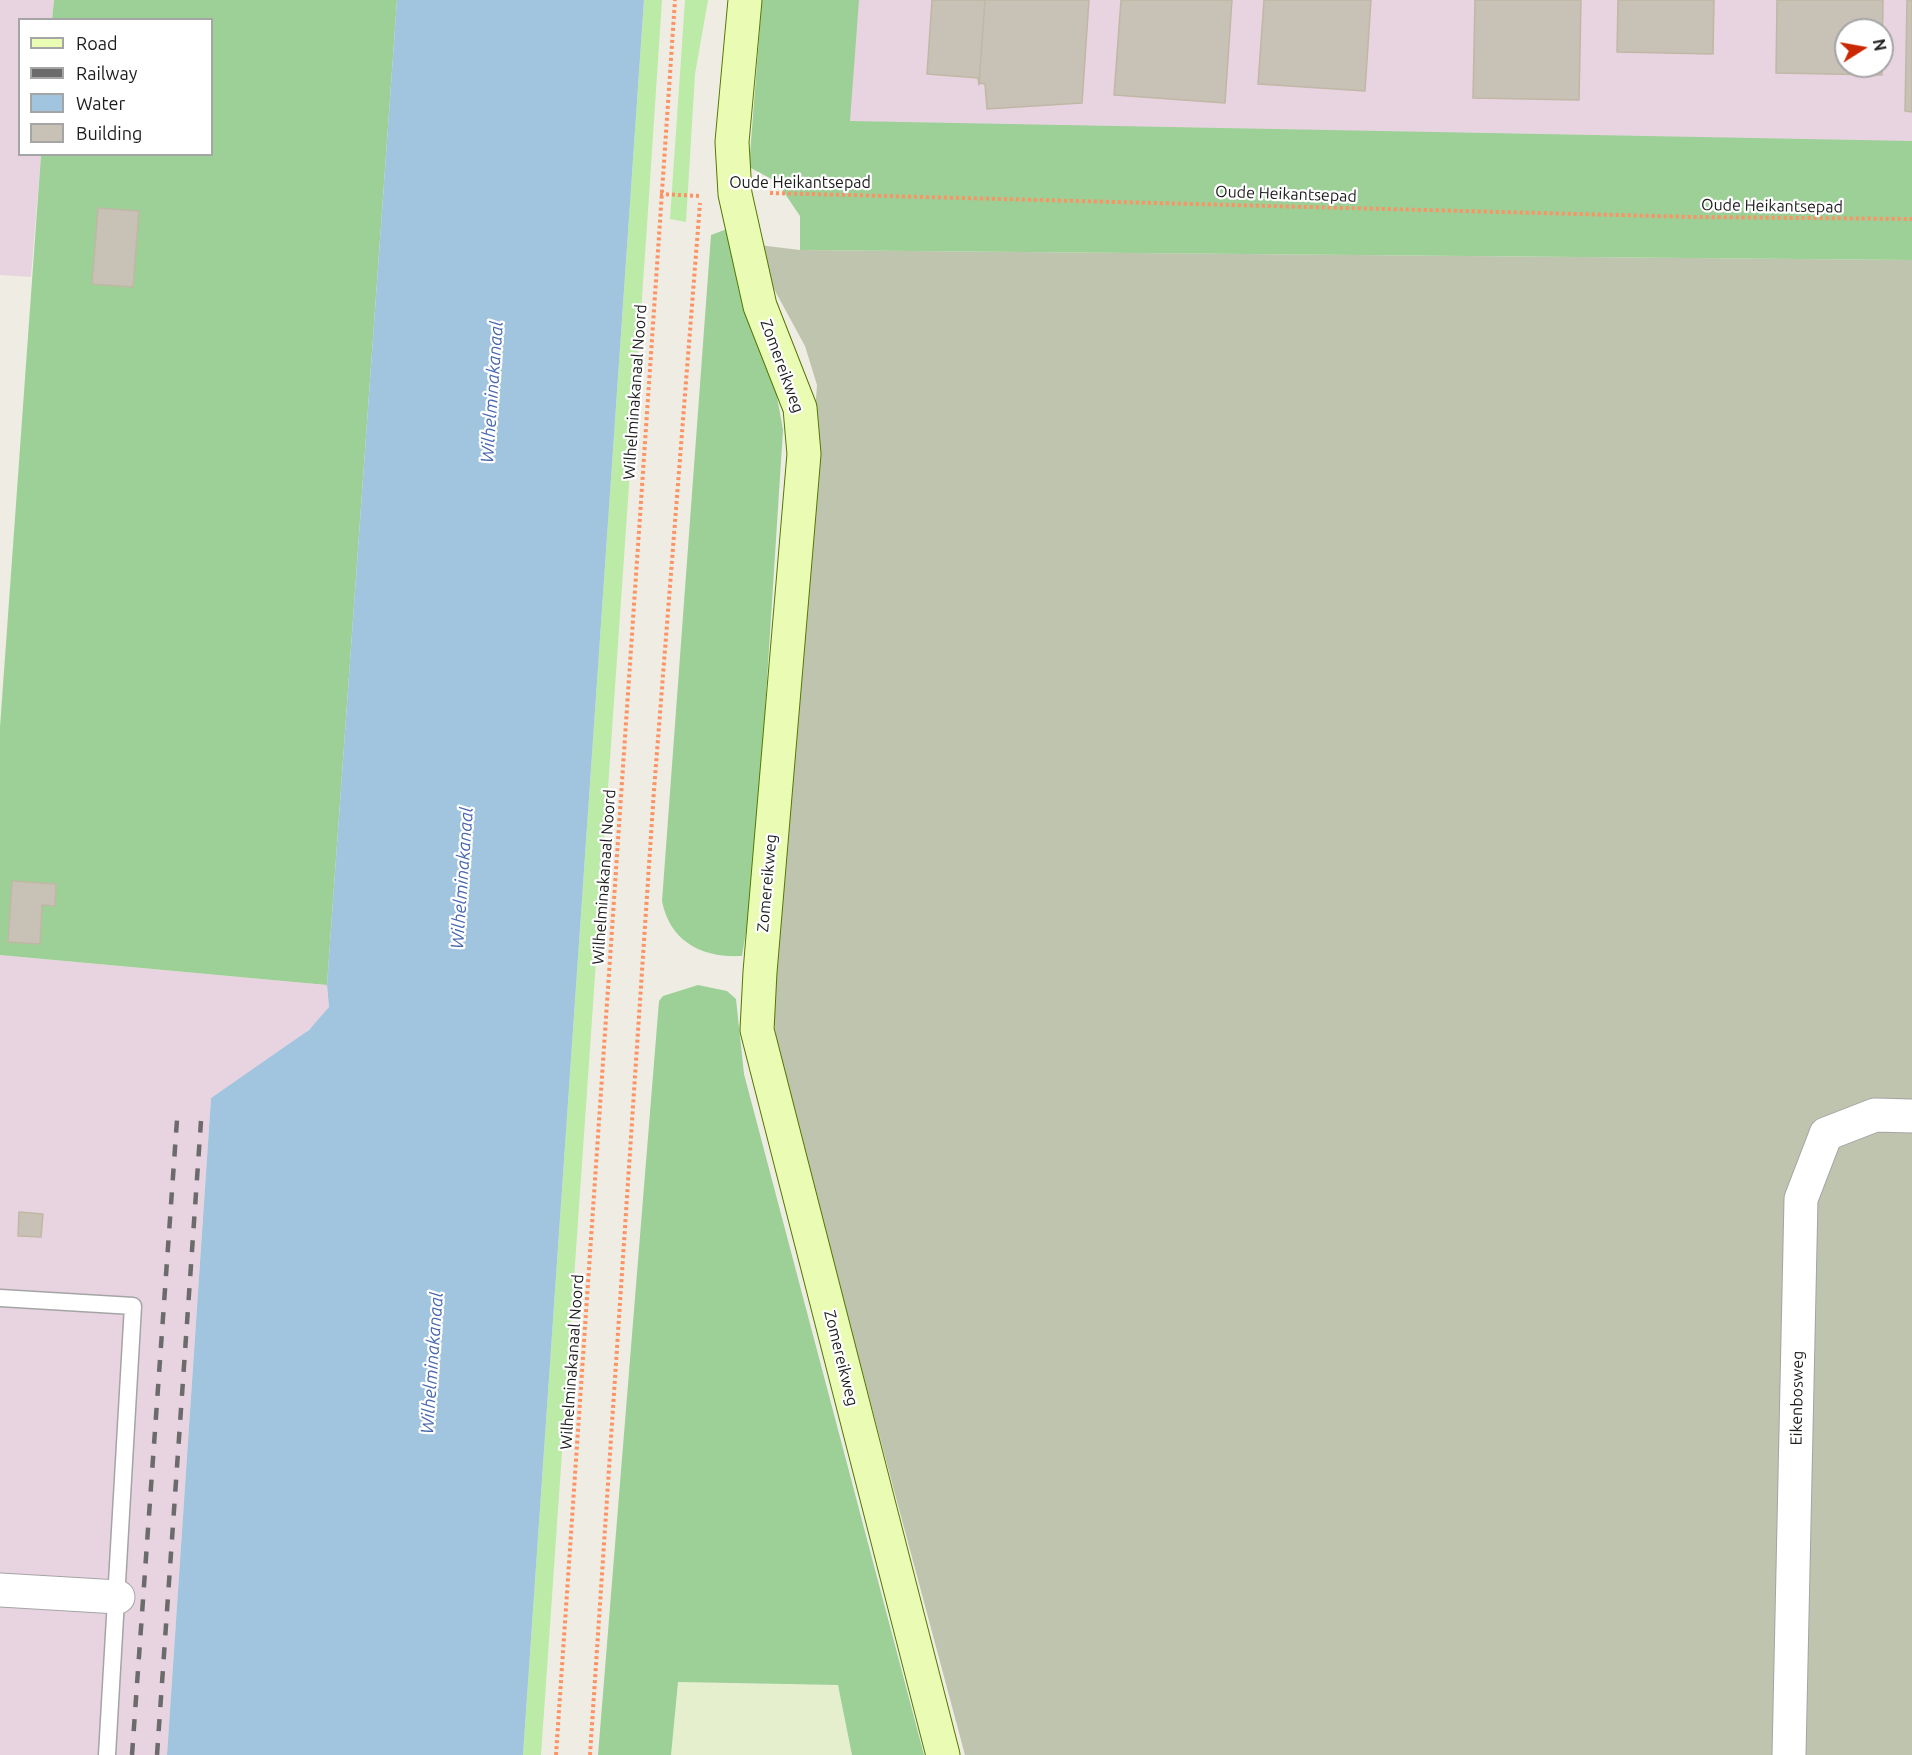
<!DOCTYPE html>
<html>
<head>
<meta charset="utf-8">
<style>
  body { margin:0 }
  #map { position:relative; width:1912px; height:1755px; overflow:hidden; background:#efede3; font-family:Ubuntu,sans-serif }
  canvas { display:block }
  .legend { position:absolute; left:18px; top:18px; width:195px; height:138px; box-sizing:border-box; background:#fff; border:2px solid #a5a5a5; margin:0; padding:8px 10px; list-style:none; font-size:18px; color:#1d1d1d }
  .legend li { display:flex; align-items:center; gap:12px; height:30px }
  .legend b { width:30px; border:2px solid #a5a5a5 }
  .north { position:absolute; left:1834px; top:18px; width:60px; height:60px; box-sizing:border-box; background:#fff; border:2px solid #a5a5a5; border-radius:50%; rotate:79deg; font-size:16px; font-weight:700; line-height:24px; text-align:center; color:#1d1d1d }
  .north::after { content:''; display:block; margin:auto; width:21px; height:27px; background:#cb2700; clip-path:polygon(50% 0,100% 100%,50% 72%,0 100%) }
</style>
</head>
<body>
<div id="map">
<canvas width="1912" height="1755"></canvas>
<ul class="legend">
<li><b style="height:8px;background:#eafbb4"></b>Road</li>
<li><b style="height:8px;background:#6b6b6b"></b>Railway</li>
<li><b style="height:16px;background:#a1c5de"></b>Water</li>
<li><b style="height:16px;background:#c7c1b6"></b>Building</li>
</ul>
<div class="north">N</div>
</div>
<script>
const ctx = document.querySelector('canvas').getContext('2d');
ctx.lineJoin = 'round';
function paint(path, color) {
  ctx.fillStyle = color;
  ctx.fill(path, 'evenodd');
}
function trace(path, color, width, dash) {
  ctx.strokeStyle = color;
  ctx.lineWidth = width;
  ctx.lineCap = dash ? 'butt' : 'round';
  ctx.setLineDash(dash || []);
  ctx.stroke(path);
}
function write(font, color, halo, rows, align = 'center') {
  ctx.font = font + ' Ubuntu,sans-serif';
  ctx.lineWidth = 4.5;
  ctx.setLineDash([]);
  ctx.textBaseline = 'middle';
  ctx.strokeStyle = halo;
  ctx.fillStyle = color;
  for (const [text, x, y, turn = 0] of rows) {
    ctx.save();
    ctx.translate(x, y);
    ctx.rotate((+turn || 0) * Math.PI / 180);
    ctx.textAlign = isNaN(turn) ? turn : align;
    if (halo) ctx.strokeText(text, 0, 0);
    ctx.fillText(text, 0, 0);
    ctx.restore();
  }
}
const industrial = new Path2D(`
  M0,0h54l-2,19 -32,1v134l21,1 -10,122 -31,-2z
  M833,0h1079v177l-1085,-17zM1846,30h36v36h-36z
  M0,955l327,30 2,22 -10,14 -24,20 -84,57 -44,657h-167z`);
const construction = new Path2D(`
  M759,245l41,5 1112,10v1495h-947l-185,-690 -6,-42v-46l43,-592 -12,-39 -43,-79z`);
const farmland = new Path2D(`
  M677,1682l162,3 13,70h-181z`);
const grass = new Path2D(`
  M644,0h18l-14,211 -107,1544h-18z
  M685,0h23l-13,74 -9,148 -16,-3z`);
const forest = new Path2D(`
  M54,0h343l-70,985 -327,-30v-228l41,-572 171,-1v-134l-160,-1z
  M762,0h97l-9,121 1062,20v119l-1112,-10v-34l-23,-34 -28,-15z
  M727,229l12,62 9,27 26,62 9,50 -29,453 -12,73c-40,2 -72,-14 -80,-55l49,-666z
  M698,985l29,6 9,8 8,75 180,681h-72l-14,-70 -160,-3 -7,73h-73l61,-754 4,-5z`);
const water = new Path2D(`
  M397,0h247l-121,1755h-356l44,-657 98,-68 20,-23 -2,-22z`);
const building = new Path2D(`
  M932,0h53l-6,85 -1,-7 -51,-4z
  M985,0h104l-7,103 -95,6 -2,-25 -6,-1z
  M1121,0h111l-7,103 -111,-8z
  M1264,0h107l-6,91 -107,-7z
  M1475,0h106l-2,100 -106,-2z
  M1618,0h96l-1,54 -96,-2z
  M1777,0h106l-1,75 -106,-2zM1846,30h36v36h-36z
  M1907,0h5v112l-7,-1z
  M98,208l41,3 -6,76 -41,-3z
  M12,881l44,3 -1,22 -13,-1 -2,39 -32,-2z
  M19,1212l24,2 -2,23 -23,-1z`);
const path = new Path2D(`
  M770,193l924,24 218,2
  M660,194l40,2
  M556,1755l119,-1755
  M590,1755l64,-965 46,-587`);
const lane = new Path2D(`
  M0,1298l133,8 -26,449`);
const street = new Path2D(`
  M0,1590l118,7
  M1789,1755l12,-556 25,-65 49,-19 37,1`);
const secondary = new Path2D(`
  M745,0l-13,142 3,52 25,112 40,102 4,46 -44,518 -3,58 186,725`);
const rail = new Path2D(`
  M132,1755l45,-635
  M157,1755l44,-634`);
const streetNames = [
  ["Oude Heikantsepad",800,183],
  ["Oude Heikantsepad",1286,194,2],
  ["Oude Heikantsepad",1772,206,1],
  ["Zomereikweg",782,366,70],
  ["Wilhelminakanaal Noord",635,392,-86],
  ["Wilhelminakanaal Noord",604,877,-86],
  ["Zomereikweg",767,883,-85],
  ["Zomereikweg",841,1358,76],
  ["Wilhelminakanaal Noord",572,1362,-86],
  ["Eikenbosweg",1797,1398,-89]
];
const waterNames = [
  ["Wilhelminakanaal",492,392,-86],
  ["Wilhelminakanaal",462,878,-86],
  ["Wilhelminakanaal",432,1363,-86]
];
paint(industrial, '#e8d4e1');
paint(construction, '#bfc4ae');
paint(farmland, '#e6efcd');
paint(grass, '#bbeba6');
paint(forest, '#9cd096');
paint(water, '#a1c5de');
paint(building, '#c7c1b6');
trace(building, '#c1b7a5', 1.5);
trace(lane, '#a4a4a4', 19);
trace(street, '#a4a4a4', 35);
trace(secondary, '#547801', 35);
trace(path, '#fe9264', 4, [3, 3]);
trace(lane, '#fff', 16);
trace(street, '#fff', 33);
trace(secondary, '#eafbb4', 33);
trace(rail, '#6b6b6b', 4.5, [12, 12]);
write('16px', '#1d1d1d', '#fff', streetNames);
write('italic 18px', '#4767b0', '#fff', waterNames);
</script>
</body>
</html>
